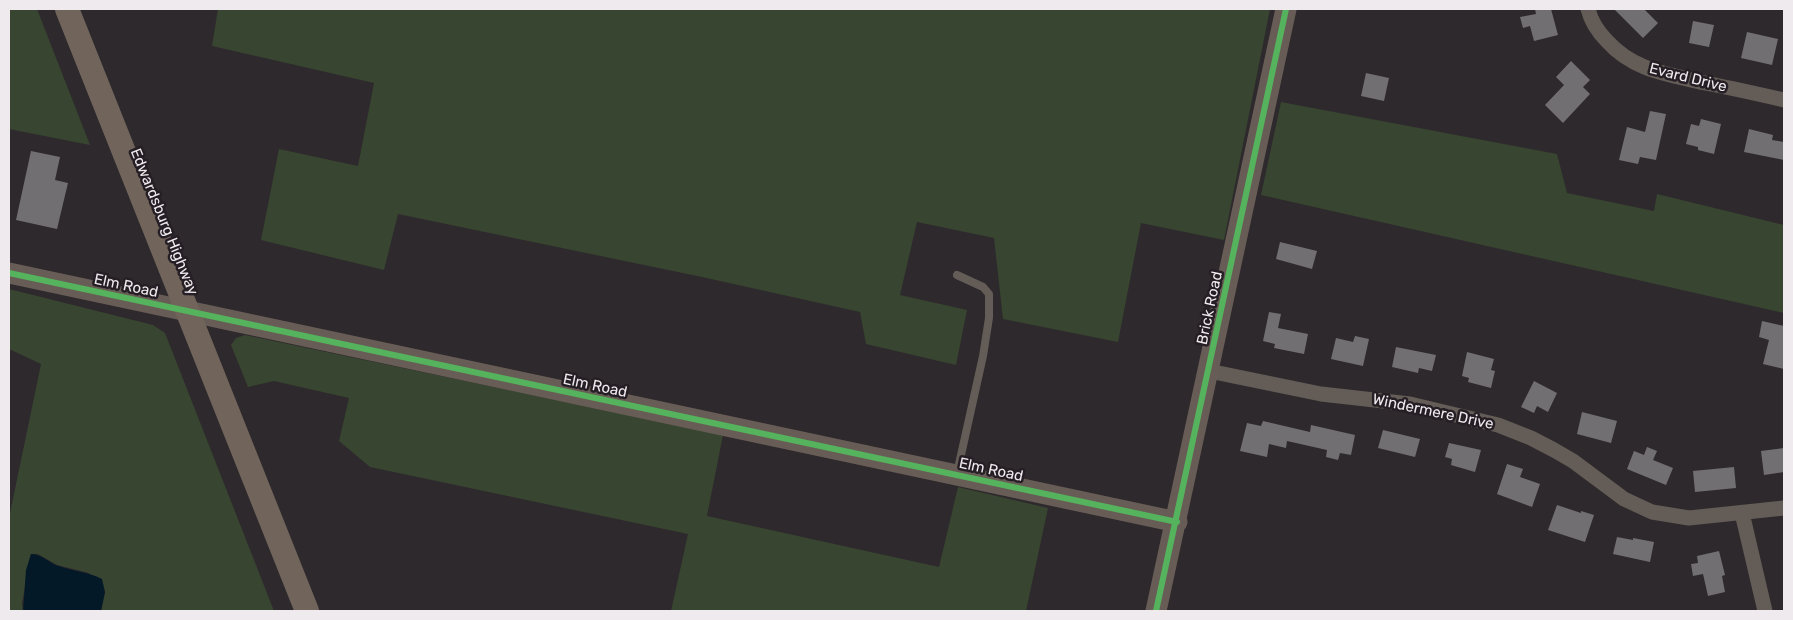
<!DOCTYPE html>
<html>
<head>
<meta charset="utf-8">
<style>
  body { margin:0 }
  #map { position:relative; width:1793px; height:620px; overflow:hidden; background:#2e292d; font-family:Rubik,sans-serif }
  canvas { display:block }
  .frame { position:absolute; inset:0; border:10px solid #efeaee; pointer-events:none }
</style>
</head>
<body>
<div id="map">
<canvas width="1793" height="620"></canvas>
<div class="frame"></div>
</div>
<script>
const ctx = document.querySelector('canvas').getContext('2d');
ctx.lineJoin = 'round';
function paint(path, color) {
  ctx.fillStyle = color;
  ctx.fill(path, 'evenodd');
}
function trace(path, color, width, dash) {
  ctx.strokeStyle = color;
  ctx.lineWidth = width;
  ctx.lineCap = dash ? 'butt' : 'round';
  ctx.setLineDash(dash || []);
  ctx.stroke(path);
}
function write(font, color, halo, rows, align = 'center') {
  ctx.font = font + ' Rubik,sans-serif';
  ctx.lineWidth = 5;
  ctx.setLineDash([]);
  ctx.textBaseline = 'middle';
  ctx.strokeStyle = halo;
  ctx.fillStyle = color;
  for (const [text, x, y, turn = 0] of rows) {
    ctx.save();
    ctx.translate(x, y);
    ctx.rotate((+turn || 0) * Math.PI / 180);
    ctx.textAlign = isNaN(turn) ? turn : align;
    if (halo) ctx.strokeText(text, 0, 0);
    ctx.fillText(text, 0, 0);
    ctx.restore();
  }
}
const green = new Path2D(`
  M9,9h28l53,136 -81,-16z
  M218,9h1052l-46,231 -83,-17 -23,119 -115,-23 -9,-81 -77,-16 -17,73 67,15 -11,55 -90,-21 -6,-32 -158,-35 -304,-63 -14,56 -123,-30 18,-91 79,17 16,-83 -162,-37z
  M1281,102l276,52 10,39 87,18 3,-17 127,31v88l-523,-118z
  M9,289l144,36 12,8 109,278h-173l4,-19 -16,-19 -32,-8 -19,-11h-7l-9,49 1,8h-14v-93l32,-154 -32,-15z
  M245,335l478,100 -16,81 232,51 19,-80 90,21 -22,103h-36l-9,-1 -1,1h-309l17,-77 -318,-67 -31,-26 10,-43 -75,-17 -26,6 -17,-42 5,-7z`);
const water = new Path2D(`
  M31,554c10,0 16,7 25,11 15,6 30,6 46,14l3,13 -4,19h-78l3,-41z`);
const building = new Path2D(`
  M1535,9h16l7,26 -24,6 -4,-15 -7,2 -3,-11 16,-3z
  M1614,9h30l14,14 -15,15z
  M1693,21l21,4 -5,22 -20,-4z
  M1747,32l31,7 -6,26 -31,-7z
  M1571,61l19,19 -7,7 7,7 -27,29 -18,-18 19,-20 -8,-8z
  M1366,73l23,5 -5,23 -23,-5z
  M1650,111l16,3 -10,46 -16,-3 -2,7 -19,-4 8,-33 18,5z
  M1701,119l20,5 -7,30 -16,-4v-3l-12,-3 5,-20 8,2z
  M1749,129l24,6 -1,5 12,2v18l-40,-8z
  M31,151l29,6 -5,23 13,3 -11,46 -41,-9z
  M1280,242l37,9 -5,18 -36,-10z
  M1269,312l12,2 -3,14 30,6 -4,20 -30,-6 1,-4 -12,-3z
  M1762,321l22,5v43l-21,-5 6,-24 -10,-3z
  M1355,336l14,3 -6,27 -32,-7 5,-21 17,4z
  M1396,347l40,8 -4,16 -13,-3 -1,5 -26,-6z
  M1467,352l27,7 -3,11 4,1 -4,17 -23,-6 1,-4 -7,-2z
  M1534,381l23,12 -9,19 -11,-6 -3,7 -13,-6z
  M1582,412l35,9 -6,22 -34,-9z
  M1263,421l47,11 1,-7 44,10 -4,20 -11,-2 -2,7 -12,-3 1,-7 -40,-9 -1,7 -17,-4 -2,13 -27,-6 7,-28 14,3z
  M1383,430l37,9 -5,18 -37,-9z
  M1449,443l32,7 -6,22 -24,-7 1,-6 -7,-2z
  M1647,447l10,4 -4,9 20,8 -7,17 -39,-16 7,-18 10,4z
  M1784,448v24l-20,3 -3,-24z
  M1507,464l16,5 -3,8 20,7 -8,23 -35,-13z
  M1734,467l2,21 -41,4 -2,-21z
  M1557,505l24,8v-2l13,4 -9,27 -37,-12z
  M1617,537l16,3v-2l21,4 -4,20 -37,-8z
  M1719,551l6,24 -3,1 3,16 -17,4 -5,-22 -10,2 -2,-12 7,-1 -1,-7z`);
const lane = new Path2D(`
  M957,473l26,-117 6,-38v-24l-6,-7 -26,-12`);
const street = new Path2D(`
  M1588,9c3,12 10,23 19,32 27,30 61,33 98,42 26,5 53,11 79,17
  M1209,371l112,23 89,10 88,21 33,13 23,12 19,11 51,38 28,13 37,6 95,-10
  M1742,513l23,98`);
const secondary = new Path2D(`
  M9,273l1168,249
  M1156,611l130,-602`);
const primary = new Path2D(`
  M67,9l240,602`);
const cycleway = new Path2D(`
  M9,273l1168,249
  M1156,611l130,-602`);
const streetNames = [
  ["Evard Drive",1688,78,14],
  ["Edwardsburg Highway",164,222,68],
  ["Elm Road",126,286,12],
  ["Brick Road",1210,308,-78],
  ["Elm Road",595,386,12],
  ["Windermere Drive",1433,412,12],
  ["Elm Road",991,470,12]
];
paint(green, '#384530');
paint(water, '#041928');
paint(building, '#726f73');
trace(lane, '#645c56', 8);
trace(street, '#645c56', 15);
trace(secondary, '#685d56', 21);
trace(primary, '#70645b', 24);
trace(cycleway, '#56b35d', 6);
write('15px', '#efeaee', '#251f25', streetNames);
</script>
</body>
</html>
